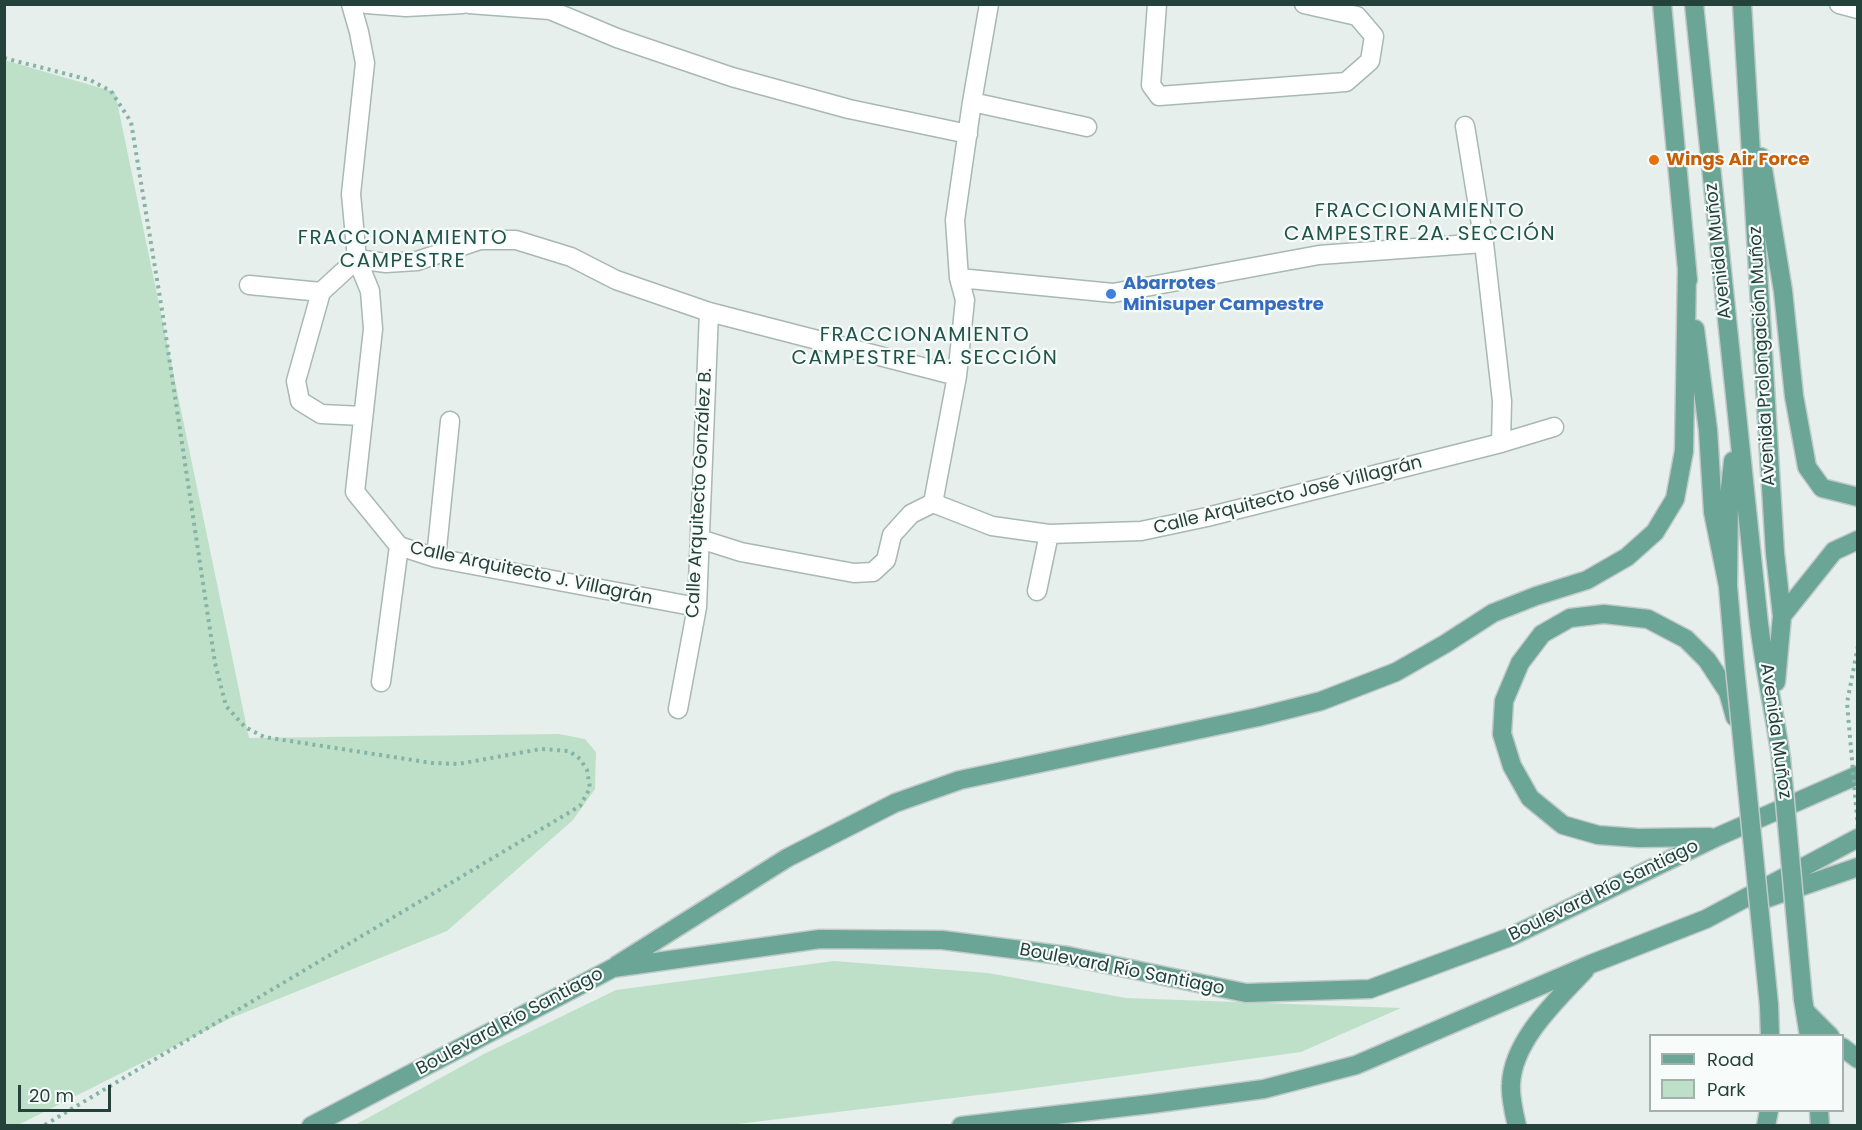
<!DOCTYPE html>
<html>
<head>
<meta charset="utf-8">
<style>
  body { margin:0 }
  #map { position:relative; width:1862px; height:1130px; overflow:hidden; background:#e6efeb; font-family:Poppins,sans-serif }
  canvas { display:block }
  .frame { position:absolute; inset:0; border:6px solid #24423a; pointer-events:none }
  .legend { position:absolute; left:1649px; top:1034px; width:195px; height:78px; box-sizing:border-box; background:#f7fbf9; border:2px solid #a3b1ad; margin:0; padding:8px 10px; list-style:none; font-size:18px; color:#24423a }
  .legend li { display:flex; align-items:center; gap:12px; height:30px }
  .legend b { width:30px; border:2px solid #a3b1ad }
  .scale { position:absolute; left:18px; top:1085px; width:93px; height:27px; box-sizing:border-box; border:3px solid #24423a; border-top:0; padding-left:8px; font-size:18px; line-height:21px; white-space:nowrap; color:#24423a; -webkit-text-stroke:4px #f7fbf9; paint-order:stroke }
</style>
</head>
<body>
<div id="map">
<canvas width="1862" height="1130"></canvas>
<div class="frame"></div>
<ul class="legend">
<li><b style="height:8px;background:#6aa596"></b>Road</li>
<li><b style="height:16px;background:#bfe0c8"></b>Park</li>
</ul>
<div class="scale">20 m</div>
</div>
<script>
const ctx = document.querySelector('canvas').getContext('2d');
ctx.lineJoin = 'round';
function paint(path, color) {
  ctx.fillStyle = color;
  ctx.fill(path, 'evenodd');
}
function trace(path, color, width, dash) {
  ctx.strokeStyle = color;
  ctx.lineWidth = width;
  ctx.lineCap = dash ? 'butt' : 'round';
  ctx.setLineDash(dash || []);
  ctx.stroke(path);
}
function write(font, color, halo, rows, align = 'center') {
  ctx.font = font + ' Poppins,sans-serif';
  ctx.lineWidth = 4.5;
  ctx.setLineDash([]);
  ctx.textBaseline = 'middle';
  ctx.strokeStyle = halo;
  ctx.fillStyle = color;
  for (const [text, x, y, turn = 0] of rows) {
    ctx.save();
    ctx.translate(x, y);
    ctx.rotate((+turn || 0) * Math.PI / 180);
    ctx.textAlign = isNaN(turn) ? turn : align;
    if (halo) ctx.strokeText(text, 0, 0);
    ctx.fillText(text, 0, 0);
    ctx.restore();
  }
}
const green = new Path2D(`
  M4,60l111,32 134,646 310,-4 26,5 11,13 -1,37 -22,31 -126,111 -216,87 -215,108 -12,-1z
  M834,961l154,12 138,25 275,10 -100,44 -289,39 -283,34h-374l129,-71 132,-64z`);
const path = new Path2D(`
  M4,58l86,22 21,11 20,31 31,188 53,353 11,43 19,21 19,10 168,26 26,1 83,-15 28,2 11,8 7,11 3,18 -10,18 -537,320`);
const minor = new Path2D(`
  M351,4l8,28 6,31 -14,131 6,65 13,32 3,38 -18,163 44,54 37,12 261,49
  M366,4l40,3 57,-3
  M469,4l81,6 67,28 115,39 117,32 119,25
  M1157,4l-6,81 8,11 187,-14 24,-21 4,-25 -17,-20 -53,-12
  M1839,4l19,5
  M972,102l115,25
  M1465,126l19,117 18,158 -1,42
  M959,278l154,15 206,-38 165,-12
  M249,285l72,7 36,-33 29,4 31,-2 63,-21h36l55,17 45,23 93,32 248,64
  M321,292l-25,89 4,20 21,13 42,2
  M933,503l24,-127 8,-76 -6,-22 -4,-58 17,-118 17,-98
  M700,539l41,13 113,21 19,-1 13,-12 6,-25 19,-21 22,-11 59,23 57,8 92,-3 66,-14 294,-74 53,-16
  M436,558l14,-137
  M1037,591l12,-57
  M381,682l18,-136
  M678,709l19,-102 12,-295`);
const major = new Path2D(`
  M1662,4l26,276
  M1694,4c21,204 41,408 64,611 5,48 16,95 23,143
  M1742,4l33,549 7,63 -6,66
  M1761,157l22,134 11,105 13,71 15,21 36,9
  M1695,329l13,101 5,82 15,74
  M1733,461l-4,37 -1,88 7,82
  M1782,616l52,-65 24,-11
  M1710,837l-72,1 -40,-3 -35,-10 -33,-27 -18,-32 -10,-32 2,-33 16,-38 22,-29 28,-16 34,-4 44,5 38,20 21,21 21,32 7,25
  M1756,902l102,-35
  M617,965l170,-107 108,-55 65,-23 298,-63 63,-16 75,-29 49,-28 48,-31 43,-17 51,-16 40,-23 28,-25 20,-33 9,-48 3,-183
  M1803,999l6,37
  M1769,1005l1,31
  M1806,1012l24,24
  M1842,1047l16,12
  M1819,1110l1,16
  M311,1126l302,-158 207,-29 122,1 126,16 178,37 124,-4 140,-52 207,-100 141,-62
  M961,1126l190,-22 113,-15 92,-24 235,-101 115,-45 152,-81
  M1517,1126c-3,-13 -7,-29 -6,-42 2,-44 46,-84 74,-114
  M1766,1126l3,-16`);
const pathBridge = new Path2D(`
  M1858,646l-11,57 11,126`);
const majorBridge = new Path2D(`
  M1735,668l34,337
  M1781,758l22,241`);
const markers = [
  [1654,160,6,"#e8710a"],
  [1111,294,6,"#3f7fe0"]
];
const foodNames = [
  ["Wings Air Force",1666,160]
];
const streetNames = [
  ["Avenida Muñoz",1719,251,-96],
  ["Avenida Prolongación Muñoz",1763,356,-93],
  ["Calle Arquitecto González B.",700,493,-87],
  ["Calle Arquitecto José Villagrán",1288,496,-14],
  ["Calle Arquitecto J. Villagrán",531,574,12],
  ["Avenida Muñoz",1775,731,82],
  ["Boulevard Río Santiago",1604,891,-26],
  ["Boulevard Río Santiago",1122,970,11],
  ["Boulevard Río Santiago",510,1022,-28]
];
const shopNames = [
  ["Abarrotes",1123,284],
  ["Minisuper Campestre",1123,305]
];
const neighbourhoodNames = [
  ["FRACCIONAMIENTO",1420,212],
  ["CAMPESTRE 2A. SECCIÓN",1420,235],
  ["FRACCIONAMIENTO",403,239],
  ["CAMPESTRE",403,262],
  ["FRACCIONAMIENTO",925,336],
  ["CAMPESTRE 1A. SECCIÓN",925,359]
];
paint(green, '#bfe0c8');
trace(minor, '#a8b8b2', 21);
trace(major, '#c2cac8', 21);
trace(path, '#86b3a5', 4, [3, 4.5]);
trace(minor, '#fff', 18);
trace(major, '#6aa596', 18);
trace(majorBridge, '#c2cac8', 21, []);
trace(pathBridge, '#86b3a5', 4, [3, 4.5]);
trace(majorBridge, '#6aa596', 18);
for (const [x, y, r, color] of markers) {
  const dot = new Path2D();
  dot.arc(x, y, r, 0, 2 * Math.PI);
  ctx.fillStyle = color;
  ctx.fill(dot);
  trace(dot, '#f7fbf9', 2);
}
write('bold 18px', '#c56008', '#f7fbf9', foodNames, 'left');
write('18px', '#24423a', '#f7fbf9', streetNames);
write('bold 18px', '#366cbe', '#f7fbf9', shopNames, 'left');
ctx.letterSpacing = '1.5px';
write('20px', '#1f5548', '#f7fbf9', neighbourhoodNames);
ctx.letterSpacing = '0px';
</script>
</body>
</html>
